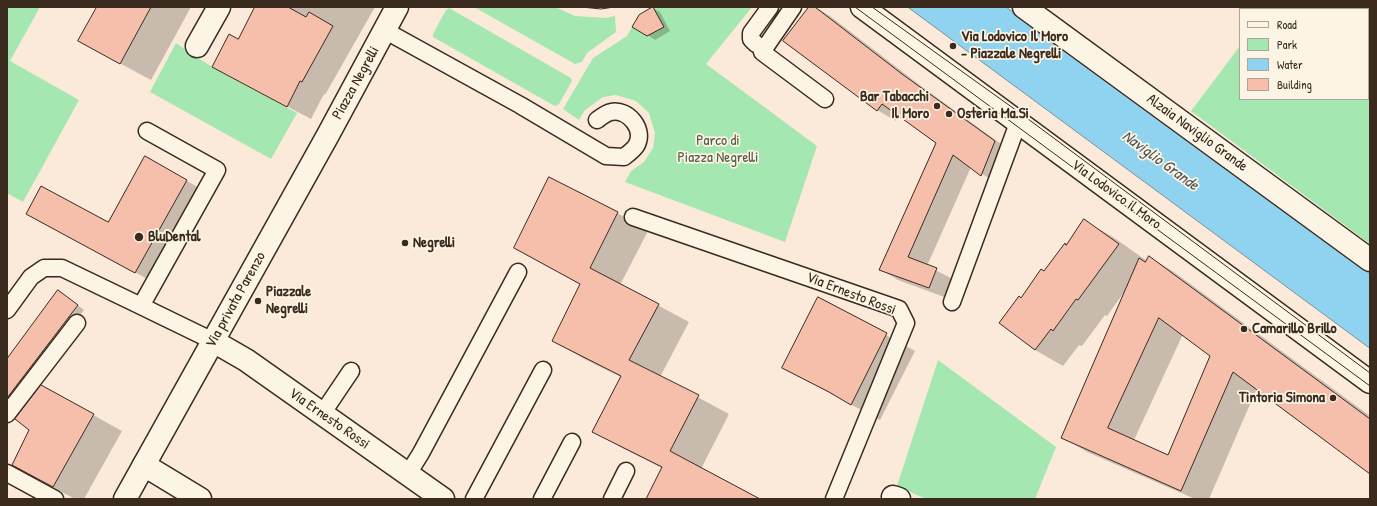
<!DOCTYPE html>
<html>
<head>
<meta charset="utf-8">
<style>
  body { margin:0 }
  #map { position:relative; width:1377px; height:506px; overflow:hidden; background:#fbead9; font-family:"Patrick Hand",sans-serif }
  canvas { display:block }
  .frame { position:absolute; inset:0; border:8px solid #3b2a1e; pointer-events:none }
  .legend { position:absolute; left:1239px; top:8px; width:130px; height:92px; box-sizing:border-box; background:#fcf5e5; border:1px solid #afa495; margin:0; padding:5px 7px; list-style:none; font-size:12px; color:#3b2a1e }
  .legend li { display:flex; align-items:center; gap:8px; height:20px }
  .legend b { width:20px; border:1px solid #afa495 }
</style>
</head>
<body>
<div id="map">
<canvas width="1377" height="506"></canvas>
<div class="frame"></div>
<ul class="legend">
<li><b style="height:5px;background:#fcf5e5"></b>Road</li>
<li><b style="height:11px;background:#a4e7b1"></b>Park</li>
<li><b style="height:11px;background:#8fd3f0"></b>Water</li>
<li><b style="height:11px;background:#f6bfab"></b>Building</li>
</ul>
</div>
<script>
const ctx = document.querySelector('canvas').getContext('2d');
ctx.lineJoin = 'round';
function paint(path, color) {
  ctx.fillStyle = color;
  ctx.fill(path, 'evenodd');
}
function trace(path, color, width, dash) {
  ctx.strokeStyle = color;
  ctx.lineWidth = width;
  ctx.lineCap = dash ? 'butt' : 'round';
  ctx.setLineDash(dash || []);
  ctx.stroke(path);
}
function write(font, color, halo, rows, align = 'center') {
  ctx.font = font + ' "Patrick Hand",sans-serif';
  ctx.lineWidth = 3.5;
  ctx.setLineDash([]);
  ctx.textBaseline = 'middle';
  ctx.strokeStyle = halo;
  ctx.fillStyle = color;
  for (const [text, x, y, turn = 0] of rows) {
    ctx.save();
    ctx.translate(x, y);
    ctx.rotate((+turn || 0) * Math.PI / 180);
    ctx.textAlign = isNaN(turn) ? turn : align;
    if (halo) ctx.strokeText(text, 0, 0);
    ctx.fillText(text, 0, 0);
    ctx.restore();
  }
}
const green = new Path2D(`
  M7,7h33l-30,54 69,39 -56,102 -16,-9z
  M474,7h81l20,9 31,2 9,-2 1,16 -29,21 -5,9 -7,2z
  M653,7h99l-46,57 111,82 -32,96 -160,-60 6,-11 13,-9 9,-14 2,-15 -6,-20 -13,-12 -20,-6 -13,2 -18,13 -6,10 -16,-11 30,-51 34,-22 12,-21z
  M1269,7h75l3,2h-79z
  M449,8l122,70 1,3 -13,23 -3,2 -3,-1 -120,-68v-3l13,-24z
  M1368,24l2,2v218l-179,-133 49,-65v53h128z
  M176,43l36,24 85,46 -26,46 -121,-67z
  M938,360l118,87 -21,52h-109l-29,-13z`);
const water = new Path2D(`
  M908,7h98l364,267v74z`);
const shadow = new Path2D(`
  M98,7h93l-40,73 -41,-22z
  M256,7h119l-50,88 -1,-1 -13,25 -74,-39 1,-39z
  M810,7h5l15,9 91,70 91,66 -12,33 -29,-18 -44,99 28,14 -8,18 -49,-18 -18,-11 57,-127 -38,-27 -3,6 -19,-11z
  M653,8l7,4 10,19 -15,9 -7,-5z
  M146,157l60,35 -51,91 -108,-58 61,-1z
  M549,179l68,34 31,18 -28,54 69,37 -29,55 69,37 -28,55 55,30h-109l15,-31 -38,-19 -30,-17 27,-55 -37,-18 -30,-18 27,-56 -66,-37z
  M1085,221l28,16 34,24 3,-4 24,15 196,144v57l-113,-85 -48,111h-14l-108,-47 -25,-15 63,-146 -18,25 -2,-1 -23,31 -3,-1 -16,21 -28,-16 -13,-51 45,-53zM1183,334l29,22 -43,100 -35,-16z
  M59,291l25,19 -77,102v-51z
  M819,298l96,53 -35,69 -97,-52z
  M41,386l81,45 -38,68h-9l-34,-18 -10,-51z`);
const building = new Path2D(`
  M97,7h54l-31,57 -42,-23z
  M255,7h33l18,10 3,-5 24,14 -31,56 -2,-1 -13,26 -75,-40 17,-33 9,5z
  M653,7l11,20 -17,9 -15,-9 7,-12z
  M809,7h6l87,67 93,67 -14,35 -28,-21 -45,102 29,11 -8,20 -50,-18 57,-127 -54,-39 -5,7 -94,-70z
  M145,156l42,24 -52,93 -109,-59 15,-28 67,36z
  M549,177l69,35 -28,56 69,36 -30,56 70,35 -29,56 90,48h-114l16,-32 -70,-35 29,-56 -69,-35 28,-57 -66,-36z
  M1084,219l35,25 -41,56 -2,-1 -23,32 -2,-2 -16,21 -36,-27 20,-27 2,2 20,-29 3,2 21,-28 1,2z
  M1149,256l221,163v55l-137,-102 -52,119 -120,-53 78,-180 6,4zM1159,318l51,38 -42,99 -60,-27z
  M58,290l20,15 -71,93v-39z
  M818,297l69,36 -36,72 -22,-13 -47,-24z
  M41,385l53,29 -41,73 -41,-22 17,-35 -14,-11z`);
const service = new Path2D(`
  M793,7l-31,45 63,47
  M384,30l136,75 86,51 18,1c4,-3 9,-7 12,-11 10,-16 -8,-38 -25,-34 -5,1 -10,5 -14,8
  M756,44l-5,-5v-6l19,-26
  M147,131l70,39 -76,136 72,35
  M633,217l266,92 7,14 -72,176
  M952,302l66,-179
  M7,310l24,-33 13,-9h18l79,38
  M7,414l70,-91
  M322,414l29,-43
  M7,473l48,26
  M408,474l13,-21 97,-181
  M474,499l69,-129
  M542,499l30,-57
  M612,499l14,-28`);
const minor = new Path2D(`
  M1024,7l346,253
  M197,46l22,-39
  M213,341l33,19 197,139
  M144,465l56,34
  M893,497l6,2`);
const tertiary = new Path2D(`
  M862,7l508,375
  M125,499l203,-364 69,-128`);
const tram = new Path2D(`
  M582,7l19,2 13,-2
  M855,7l515,379
  M872,7l148,106 350,260`);
const markers = [
  [953,46,4,"#3b2a1e"],
  [937,106,4,"#3b2a1e"],
  [949,114,4,"#3b2a1e"],
  [139,237,5,"#3b2a1e"],
  [405,243,4,"#3b2a1e"],
  [258,301,4,"#3b2a1e"],
  [1244,329,4,"#3b2a1e"],
  [1333,398,4,"#3b2a1e"]
];
const poiNames = [
  ["Via Lodovico Il Moro",961,37],
  ["- Piazzale Negrelli",961,54],
  ["Bar Tabacchi",929,97,"right"],
  ["Il Moro",929,114,"right"],
  ["Osteria Ma.Si",957,114],
  ["BluDental",148,237],
  ["Negrelli",413,243],
  ["Piazzale",266,292],
  ["Negrelli",266,309],
  ["Camarillo Brillo",1252,329],
  ["Tintoria Simona",1325,398,"right"]
];
const streetNames = [
  ["Piazza Negrelli",356,83,-61],
  ["Alzaia Naviglio Grande",1197,133,36],
  ["Via Lodovico il Moro",1116,195,36],
  ["Via Ernesto Rossi",851,294,21],
  ["Via privata Parenzo",236,300,-61],
  ["Via Ernesto Rossi",329,419,35]
];
const parkNames = [
  ["Parco di",718,141],
  ["Piazza Negrelli",718,158]
];
const waterNames = [
  ["Naviglio Grande",1160,161,36]
];
paint(green, '#a4e7b1');
paint(water, '#8fd3f0');
trace(water, '#6d8f9c', 1);
paint(shadow, '#0003');
paint(building, '#f6bfab');
trace(building, '#3b2a1e', 1);
trace(service, '#3b2a1e', 19);
trace(minor, '#3b2a1e', 25);
trace(tertiary, '#3b2a1e', 25);
trace(service, '#fcf5e5', 16);
trace(minor, '#fcf5e5', 22);
trace(tertiary, '#fcf5e5', 22);
trace(tram, '#3b2a1e', 1);
for (const [x, y, r, color] of markers) {
  const dot = new Path2D();
  dot.arc(x, y, r, 0, 2 * Math.PI);
  ctx.fillStyle = color;
  ctx.fill(dot);
  trace(dot, '#fcf5e5', 1.5);
}
write('bold 15px', '#3b2a1e', '#fcf5e5', poiNames, 'left');
write('15px', '#3b2a1e', '#fcf5e5', streetNames);
write('15px', '#555943', '#fcf5e5', parkNames);
write('italic 16px', '#505452', '#fcf5e5', waterNames);
</script>
</body>
</html>
